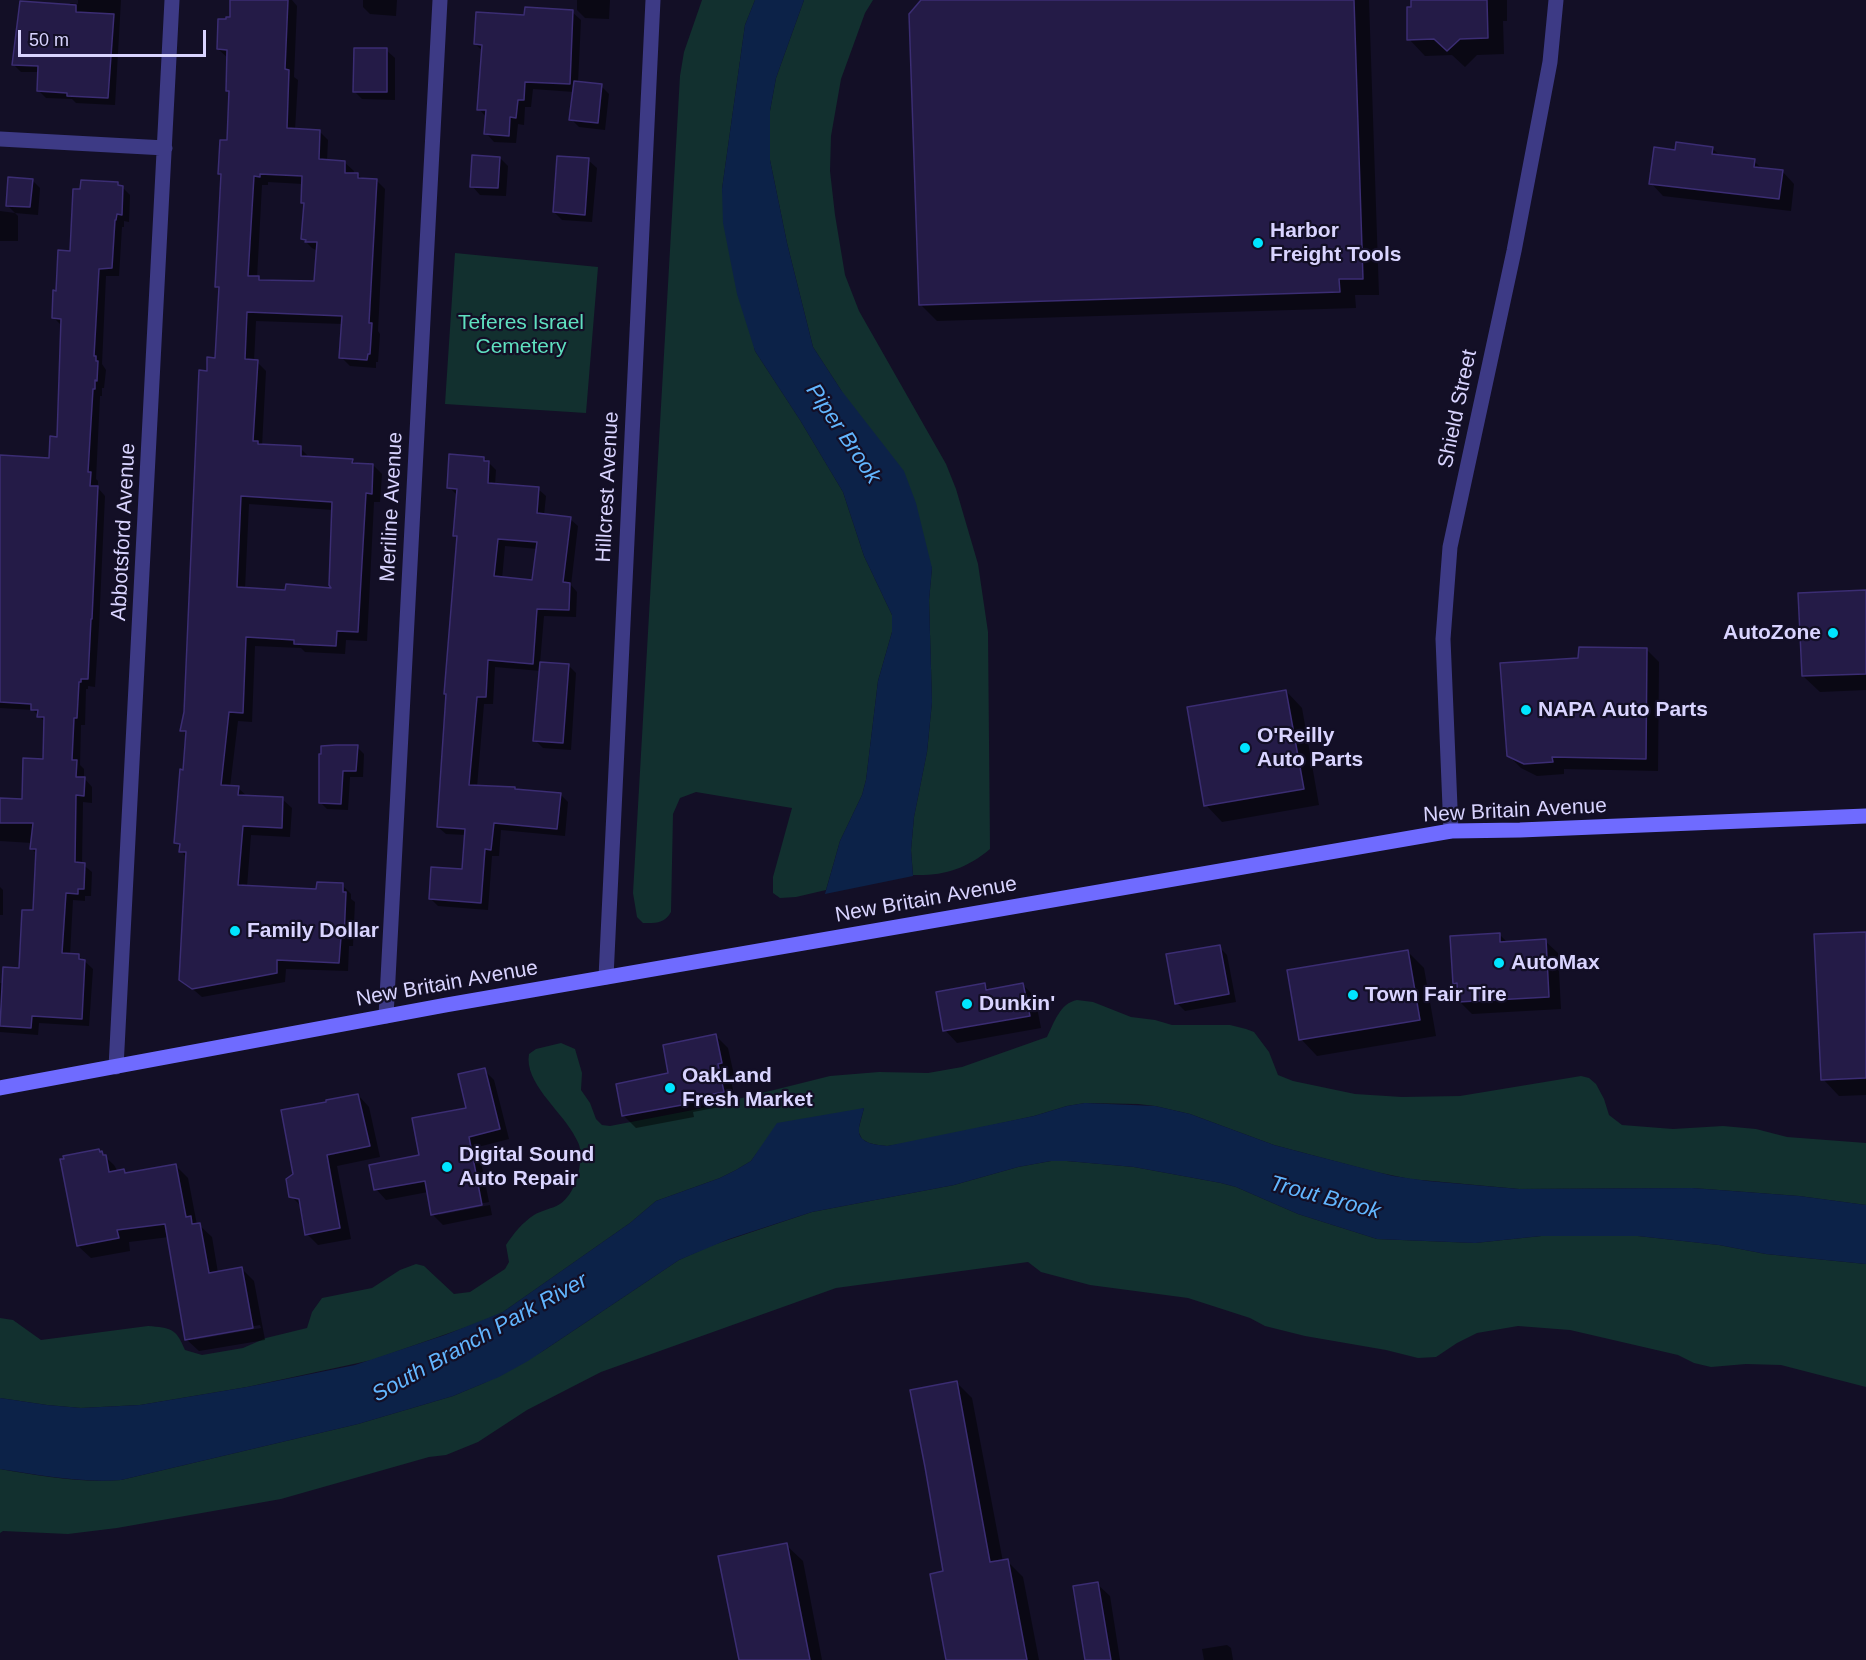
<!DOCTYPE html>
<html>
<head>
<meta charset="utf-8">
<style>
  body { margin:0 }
  #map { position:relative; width:1866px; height:1660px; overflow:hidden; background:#130f26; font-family:Helvetica,sans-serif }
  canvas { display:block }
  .scale { position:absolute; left:18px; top:30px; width:188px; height:27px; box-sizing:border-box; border:3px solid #d9d4ff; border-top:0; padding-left:8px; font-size:18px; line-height:21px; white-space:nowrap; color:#d9d4ff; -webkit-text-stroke:4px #130f26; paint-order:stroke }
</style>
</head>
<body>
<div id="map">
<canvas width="1866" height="1660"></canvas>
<div class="scale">50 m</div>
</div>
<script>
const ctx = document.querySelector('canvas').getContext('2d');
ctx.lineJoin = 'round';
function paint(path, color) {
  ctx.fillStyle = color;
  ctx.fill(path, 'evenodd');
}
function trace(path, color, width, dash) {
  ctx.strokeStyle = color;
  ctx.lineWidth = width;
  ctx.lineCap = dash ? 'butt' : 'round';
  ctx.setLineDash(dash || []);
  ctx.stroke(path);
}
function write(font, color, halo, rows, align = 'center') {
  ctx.font = font + ' Helvetica,sans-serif';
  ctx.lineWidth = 4.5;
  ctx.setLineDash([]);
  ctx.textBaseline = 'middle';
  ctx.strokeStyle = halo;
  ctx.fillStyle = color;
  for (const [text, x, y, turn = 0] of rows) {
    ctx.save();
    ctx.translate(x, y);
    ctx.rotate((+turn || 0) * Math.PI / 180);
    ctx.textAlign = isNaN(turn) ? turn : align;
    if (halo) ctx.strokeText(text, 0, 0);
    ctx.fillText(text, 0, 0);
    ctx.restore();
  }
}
const green = new Path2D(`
  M702,0h53l-10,25 -23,164 33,162 45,69 43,72 21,64 28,59v17l-14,49 -12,99 -4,15 -22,46 -14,49 -30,7 -16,1 -7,-5v-16l19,-69 -96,-16 -16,6 -7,16 -2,98c-7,12 -15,11 -28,11l-6,-6 -4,-24 47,-817 4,-24z
  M804,0h69l-8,13 -24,66 -10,57 -1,35 5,44 10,60 14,36 87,153 10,25 22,75 10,68 2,217c-24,20 -46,27 -77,26l-2,-25 3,-33 13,-65 5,-50 -3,-102 3,-32 -91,-178 -28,-43 -26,-104 -17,-83v-49l6,-33z
  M455,253l143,14 -12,146 -141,-9z
  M1077,1000l16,2 38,15 24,3 17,5h58l16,4 8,3 15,20 9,23 15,6 62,13 47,3 58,-1 121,-20 8,2 7,6 8,15 5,16 13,10 51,4 50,-3 33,3 31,8 79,6v62l-67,-9 -107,-8 -173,1 -109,-10 -34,-7 -102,-27 -84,-31 -35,-8 -17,-2 -53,-1 -18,3 -33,10 -120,26 -27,4 -9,-1 -9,-2 -7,-4 -4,-8 6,-23 -105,42 -8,11 -15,9 -16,8 -64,23 -26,22 -127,89 -25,11 -106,37 -125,27 -107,18 -59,3 -34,-3 -47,-7v-80l13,2 28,20 107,-14c23,2 28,2 37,24l17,5 41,-7 23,-10 41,-10 5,-16 10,-14 50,-10 28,-18 16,-6 8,2 30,28 16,-2 35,-23 4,-7 -3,-17c8,-12 16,-22 28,-30 8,-5 18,-6 26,-11 15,-10 22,-36 20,-54 0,-6 -4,-11 -7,-17 -13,-23 -49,-51 -44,-79l7,-5 25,-6 14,6 7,24 -1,17 9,13 6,16 6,6 8,1 88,-17 132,-33 49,-4 49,1 34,-6 85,-30c7,-14 13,-34 30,-37z
  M1051,1161h16l67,6 87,16 15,4 62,27 79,25 98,4 66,-7h97l81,9 47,9 100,10v123l-85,-22 -35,-1 -35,3 -17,-4 -16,-8 -108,-25 -52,-4 -41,7 -20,10 -21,14 -18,1 -32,-8 -81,-14 -40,-10 -15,-8 -62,-20 -98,-13 -49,-13 -13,-10 -192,26 -235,84 -74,38 -49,32 -32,13 -17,2 -148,42 -164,29 -49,6 -65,-3 -3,2v-64c40,7 80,14 121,11l237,-56 95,-28 31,-13 59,-32 136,-91 31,-14 102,-34 142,-27 64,-18z`);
const water = new Path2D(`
  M755,0h49l-28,78 -6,33v49l17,83 26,104 28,43 63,81 12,32 16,65 -3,32 3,102 -5,50 -13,65 -3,33 2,26 -88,18 15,-53 22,-46 4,-15 12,-99 14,-49v-17l-28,-59 -21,-64 -43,-72 -45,-69 -18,-57 -14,-71 -1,-34 23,-164z
  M1085,1103l70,3 35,8 84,31 34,9 85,22 35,5 91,8 173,-1 107,8 67,9v59l-100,-10 -47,-9 -81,-9h-97l-66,7 -98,-4 -79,-25 -62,-27 -15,-4 -87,-16 -67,-6h-16l-33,6 -64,18 -142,27 -83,27 -50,21 -151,101 -29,16 -46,19 -95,28 -237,56c-41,3 -81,-5 -121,-11v-71l47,7 34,3 59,-3 107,-18 108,-22 90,-30 58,-23 127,-89 26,-22 64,-23 16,-8 15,-9 26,-38 87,-15c-1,5 -6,19 -5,24 1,12 19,13 28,14l147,-30 33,-10z`);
const shadow = new Path2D(`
  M78,0h43l-6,105 -39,-2 -4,-4 -26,-1 -8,-8 1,-18h-18l-8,-8 57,-58v-3l8,1z
  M232,0h60l5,6 -3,71 4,3 -3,50 24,1 9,9 -1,21 17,1 10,9 -1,4h5l5,5h13l9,9 -7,142 2,3 -2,28h-2v6l-26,-2 -9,-9 2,-33 -87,-3 -2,40 3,1 9,9 -4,75 38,2 9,9 43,3 4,4 17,1 9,9 -2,28h-6l-7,139 -21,-1 -1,14 -40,-2 -4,-4 -46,-2 -3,76 -14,-1 -8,66 8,1 10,9 34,2 10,9 -2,29 -39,-2 -4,52 71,3 24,-5 9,9v5l4,3 -2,44h-4l-1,25 -62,-2 -1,13 -83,15 -21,-18 6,-121 -6,-7v-3l-6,-6 13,-107 -6,-5 3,-18 23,-340 9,-13 3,-68 -4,-5 6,-110 -2,-3 8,-31 3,-48 -4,-4 1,-32 -10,-9 13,-31zM268,182l35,2v19l2,2 -2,34 9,9 6,3 -3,32 -53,-2 -5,-3 5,-93h6zM249,504l84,6 2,79 -49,2 -41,-2z
  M363,0h34l-1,16 -26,-2 -7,-7z
  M577,0h33l-1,19 -24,-1 -8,-8z
  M923,0h446l10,295h-24l1,13 -419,13 -17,-17z
  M1412,0h95v21h-4l1,33 -27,1 -12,12 -13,-12 -27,1 -16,-17z
  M572,12l9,8 -3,63 23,3 8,8 -4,36 -26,-3 -8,-8 3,-27 -41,-3 -2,18h-6l-1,18 -6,-1 -2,19 -22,-1 -8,-9 1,-15 -8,-9 4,-58 -8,-7 51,-28z
  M386,50l9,8v42l-33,-1 -8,-8z
  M1712,148l9,9 33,4 8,8 20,2 12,13 -3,27 -128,-15 -12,-13 26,-32z
  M500,158l8,8 -2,30 -26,-1 -8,-9z
  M588,160l9,8 -5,54 -30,-2 -8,-8z
  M32,180l8,8 -2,27 -23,-2 3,3v25h-18v-30l15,2 -8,-8z
  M118,183l12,12 -1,27 -5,-1v6h-2l-3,49h-13l-4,88 4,6 -2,18h-2v8h-2l-4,83 2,2v7l7,8 -6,130 -4,61 -7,-1v3h-2l-1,36h-4l-1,40 4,4v9l8,9v16l-9,-1 -1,62 10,8 -1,24h-6v5l-12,-1 -3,55h8l15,14 -4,57 -50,-3 -1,12 -38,-3v-49h4l17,-13 13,-58 3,-58 -5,-5v-6l-32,-2v-42l23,2 21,-41 2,-37 -13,-13 -33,-2v-251l50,2 9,-21 2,-113 -8,-8 4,-25 14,-39z
  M484,458l12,12 -1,15 43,4 8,7 -2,19 26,4 8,7 -7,59 6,7 -1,25 -32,-1 -4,47 28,2 8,8 -5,77 -28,-2 -8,-8 6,-69 -46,-4 -2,37h-9l-7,83 83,7 8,8 -3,34 -64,-6 -2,26h-7l-4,54 -50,-4 -7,-7 32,-29 3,-35 -20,-1 -8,-7 10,-131 -2,-2 12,-155 -4,-3 3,-41 -8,-8zM505,546l33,3 -5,32 -31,-2z
  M1866,592v98l-46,2 -17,-16z
  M1647,650l12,12 -1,109 -94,-2v5l-27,2 -16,-8 -13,-13 72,-96z
  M1286,691l16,17 17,97 -97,17 -16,-17z
  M357,747l7,7 -1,23h-13l-2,33 -21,-1 -7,-7z
  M0,887l3,3v25h-3z
  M1866,933v162l-27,1 -16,-17z
  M1499,934l9,9 37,-2 13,12 3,56 -89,5 -12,-12 -1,-14 -5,-5z
  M1219,947l8,8 9,47 -51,9 -8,-8z
  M1407,951l17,17 12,68 -119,20 -16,-17z
  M984,985l6,5 33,-5 12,12 6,31 -84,15 -12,-13z
  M716,1036l12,12 6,27 -4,1 6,28 -43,8 1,5 -58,11 -12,-12z
  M484,1070l10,10 15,59 -31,8 11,55 -50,10v3l51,-10 2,10 -49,10 -10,-10 -5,-23 -42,8 -10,-11 45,-33 47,-47z
  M358,1095l11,12 11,50 -43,9 14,73 -33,6 -11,-11 -5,-27 -11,-11 4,-21z
  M99,1151l15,14 4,7 6,-1 3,4 49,-9 12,12 9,47h2l13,12 6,36 24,-4 12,12 11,59 -66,11 -13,-12 -17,-102 -40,5 1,9 -39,7 -13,-12 -16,-86zM260,1325l1,3 -67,12v-3z
  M956,1382l16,16 31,164 4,-1 16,16 16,83h-91l-3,-88z
  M786,1545l17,16 19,99h-81z
  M1097,1584l13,12 10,64h-33z
  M1227,1645l4,3 2,12h-29l-2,-11z`);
const building = new Path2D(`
  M230,0h58l-3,69 4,1 -2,58 33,2 -1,29 26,2v12h13v5l19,1 -8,144h3l-2,31h-2l-1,6 -28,-2 3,-42 -95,-4 -2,47 13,1 -5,81h5v3l43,2v10l52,3 -1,4 21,1 -1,30 -6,-1 -8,139 -21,-1 -1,15 -42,-2v-4l-48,-3 -3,76 -14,-1 -8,73 18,1 -1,9 45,2 -1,31 -39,-2 -5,59 78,4 1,-7 26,1v9h3l-2,46 -3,-1 -2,26 -62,-3v13l-85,16 -13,-9 7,-128h-7l1,-8 -6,-1 6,-74 3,1 3,-39h-6l4,-19 15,-342 8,1v-14l8,1 4,-71h-4l6,-113h-3l2,-34h7l2,-49h-3l1,-41 -10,-1 1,-30h8v-2h4zM260,174l42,2 -1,27h3l-3,36 5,1 -1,2h12l-3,39 -55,-1v-4h-11l6,-100 6,1zM241,496l91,6 -3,83 2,3 -45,-4 -1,6 -48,-3z
  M921,0h433l9,279h-24l1,13 -421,13 -10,-291z
  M1411,0h76l1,38 -28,1 -13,12 -13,-12 -27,1v-33h4z
  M20,1l56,4v7l38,2 -6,84 -41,-2v-3l-30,-2 1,-25 -26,-1z
  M525,7l48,3 -3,74 -45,-2 -1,18h-6l-2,18 -6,-1 -1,19 -25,-2 2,-24h-9l5,-65 -8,-1 2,-32 48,3z
  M354,48h33v44h-34z
  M574,81l28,3 -4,39 -29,-3z
  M1676,142l37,5 -1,7 43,5 -1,8 29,3 -4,29 -130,-15 5,-37 21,3z
  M472,155l28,2 -2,31 -28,-1z
  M557,156l32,2 -4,57 -32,-3z
  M8,177l25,2 -3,28 -24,-1z
  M81,180l37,2v3l5,1 -1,29 -5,-1 -1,6h-1l-3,48 -13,1 -5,87h2v5h2l-1,20 -2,-1v9h-2l-5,83h3l-1,14h8l-6,133h-1l-3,60h-7v3h-2l-2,36h-3l-2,42h5l-1,17h9l-1,19 -8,-1 -1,67 10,1 -1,26h-6v5l-12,-1 -4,60 17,1v5l6,1 -3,59 -50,-3 -1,12 -31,-2 3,-59 16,1 3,-58h11l3,-61h-6l3,-26h-33v-25l22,1 1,-41 20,1 1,-42h-7l1,-7h-7v-6l-31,-2v-247l49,3 1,-22 7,1 4,-118 -9,-1 1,-28 3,1 2,-41 12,1 3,-62h7z
  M449,454l35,3v4h5l-1,22 51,4 -2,26 34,4 -8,65 7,1 -1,27 -32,-1 -4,55 -45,-4 -2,37h-9l-8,88 46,2v2l46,4 -4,36 -63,-6 -3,27 -6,-1 -4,54 -52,-4 2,-32 31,2 3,-40 -28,-2 9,-133h-2l13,-158h-4l4,-47 -10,-1zM498,539l39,3 -5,38 -38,-4z
  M1866,590v84l-64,2 -4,-83z
  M1579,647l68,1 -1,111 -94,-2 1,5 -29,2 -17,-8 -7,-93 78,-5z
  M540,662l29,2 -6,79 -30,-2z
  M1286,690l18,99 -100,17 -17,-99z
  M336,745h22l-2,26h-13l-2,33 -22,-1v-49h2v-8z
  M1866,932v146l-45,2 -7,-146z
  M1500,933v9l46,-3 3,58 -91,5 -1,-19 -4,1 -3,-48z
  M1220,945l9,49 -54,10 -9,-50z
  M1408,950l12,70 -121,20 -12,-70z
  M985,983l1,7 37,-7 7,33 -87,15 -7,-39z
  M716,1034l6,29 -4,1 6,28 -43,8 1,5 -60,11 -6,-32 52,-11 -5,-28z
  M485,1068l15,61 -31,8 13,68 -51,10 -6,-34 -51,9 -5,-25 50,-10 -7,-37 54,-10 -8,-34z
  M358,1094l12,52 -43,9 13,73 -35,7 -6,-36 -10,-2 -3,-18 7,-5 -12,-64 45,-8v-2z
  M99,1149l1,3 2,-1 1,4h3l3,17 15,-3 1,4 51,-9 10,53 5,-1 1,8 8,-1 9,50 33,-6 11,61 -68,12 -20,-116 -48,6 2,8 -42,8 -17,-87h4l-1,-3z
  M957,1381l33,181 18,-3 19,101h-81l-16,-86 13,-3 -18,-104 -15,-77z
  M787,1543l23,117h-71l-21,-104z
  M1098,1582l13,78h-26l-12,-74z`);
const minor = new Path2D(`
  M0,139l165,9
  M1451,831l-8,-192 7,-92 64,-296 29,-152 7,-37 6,-62
  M606,977l47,-977
  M386,1016l54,-1016
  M116,1067l56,-1067`);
const secondary = new Path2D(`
  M0,1088l446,-83 1005,-174 69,-1 346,-14`);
const markers = [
  [1258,243,6,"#00e5ff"],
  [1833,633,6,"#00e5ff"],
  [1526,710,6,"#00e5ff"],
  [1245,748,6,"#00e5ff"],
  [235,931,6,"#00e5ff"],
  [1499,963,6,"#00e5ff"],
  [1353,995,6,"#00e5ff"],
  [967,1004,6,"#00e5ff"],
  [670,1088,6,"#00e5ff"],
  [447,1167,6,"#00e5ff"]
];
const poiNames = [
  ["Harbor",1270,231],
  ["Freight Tools",1270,255],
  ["AutoZone",1821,633,"right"],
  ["NAPA Auto Parts",1538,710],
  ["O'Reilly",1257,736],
  ["Auto Parts",1257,760],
  ["Family Dollar",247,931],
  ["AutoMax",1511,963],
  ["Town Fair Tire",1365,995],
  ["Dunkin'",979,1004],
  ["OakLand",682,1076],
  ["Fresh Market",682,1100],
  ["Digital Sound",459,1155],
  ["Auto Repair",459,1179]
];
const parkNames = [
  ["Teferes Israel",521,323],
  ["Cemetery",521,347]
];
const streetNames = [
  ["Shield Street",1458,409,-78],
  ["Hillcrest Avenue",608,487,-87],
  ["Meriline Avenue",392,507,-87],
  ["Abbotsford Avenue",124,532,-87],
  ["New Britain Avenue",1515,811,-3],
  ["New Britain Avenue",926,900,-10],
  ["New Britain Avenue",447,984,-10]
];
const waterNames = [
  ["Piper Brook",843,434,56],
  ["Trout Brook",1325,1198,15],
  ["South Branch Park River",480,1338,-29]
];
paint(green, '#12302f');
paint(water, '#0c2248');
paint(shadow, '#0007');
paint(building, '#241b47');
trace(building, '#3b2d73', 1.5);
trace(minor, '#3d3a85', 15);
trace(secondary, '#6f6bff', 15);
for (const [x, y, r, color] of markers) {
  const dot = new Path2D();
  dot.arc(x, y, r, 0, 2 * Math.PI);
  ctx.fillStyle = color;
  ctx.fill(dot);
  trace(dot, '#130f26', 2);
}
write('bold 21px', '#d9d4ff', '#130f26', poiNames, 'left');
write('21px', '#5fe0c0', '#130f26', parkNames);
write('21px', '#d9d4ff', '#130f26', streetNames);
write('italic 22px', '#62b6ff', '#130f26', waterNames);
</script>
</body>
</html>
